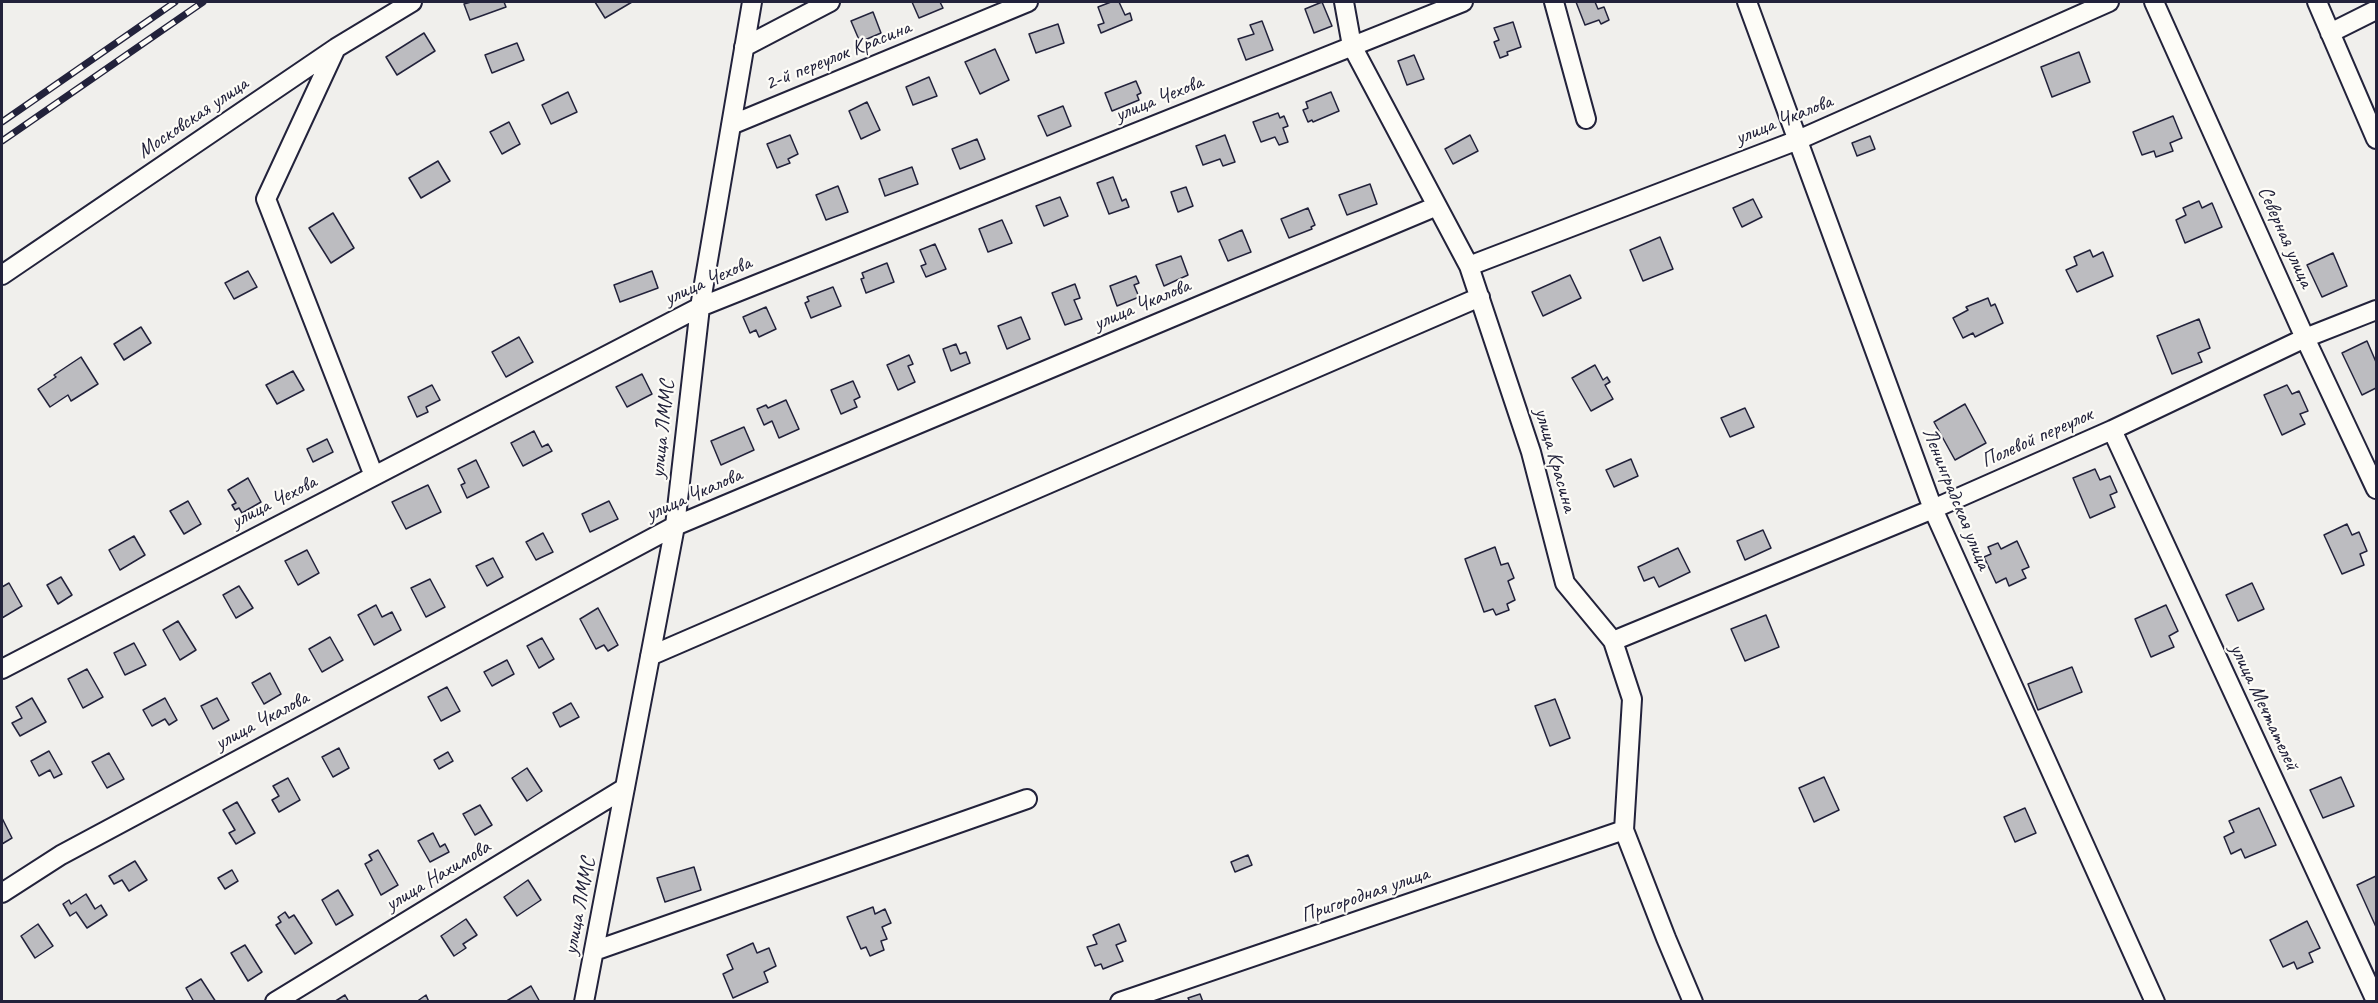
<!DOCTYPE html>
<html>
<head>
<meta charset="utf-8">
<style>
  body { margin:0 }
  #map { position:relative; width:2378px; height:1003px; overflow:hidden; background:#f0efec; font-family:Caveat,sans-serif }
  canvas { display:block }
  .frame { position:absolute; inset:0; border:3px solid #22223b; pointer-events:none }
</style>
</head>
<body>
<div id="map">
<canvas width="2378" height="1003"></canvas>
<div class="frame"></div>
</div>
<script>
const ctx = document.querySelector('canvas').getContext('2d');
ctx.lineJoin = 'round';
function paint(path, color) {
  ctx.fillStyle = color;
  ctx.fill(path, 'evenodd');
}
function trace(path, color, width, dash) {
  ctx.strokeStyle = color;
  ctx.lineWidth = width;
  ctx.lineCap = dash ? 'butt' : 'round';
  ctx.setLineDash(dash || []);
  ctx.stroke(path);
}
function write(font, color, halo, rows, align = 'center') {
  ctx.font = font + ' Caveat,sans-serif';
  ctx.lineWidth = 4.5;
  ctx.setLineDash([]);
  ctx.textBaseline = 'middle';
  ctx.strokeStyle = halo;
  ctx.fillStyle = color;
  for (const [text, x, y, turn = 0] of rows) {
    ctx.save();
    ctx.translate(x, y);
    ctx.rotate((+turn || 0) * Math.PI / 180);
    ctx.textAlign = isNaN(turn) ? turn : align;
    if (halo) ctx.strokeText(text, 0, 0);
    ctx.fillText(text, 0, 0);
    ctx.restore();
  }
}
const building = new Path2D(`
  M471,2h33l2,5 -36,13 -6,-16z
  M595,2h37l-27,16z
  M912,2h28l3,6 -24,10z
  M1111,2h8l6,13 5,-2 2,7 -31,13 -3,-8 6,-2 -6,-16z
  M1322,2l10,24 -18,7 -9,-24z
  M1576,2h19l3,7 6,-2 5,13 -8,4 -2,-4 -14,5z
  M873,12l8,21 -21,9 -9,-21z
  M1262,21l11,29 -27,10 -8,-21 16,-5 -4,-9z
  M1513,22l8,25 -14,5 1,3 -8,3 -6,-16 5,-2 -5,-12z
  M1058,24l6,19 -28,10 -7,-19z
  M424,33l11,18 -38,24 -11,-18z
  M517,43l7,17 -32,13 -7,-18z
  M995,49l14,31 -29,14 -15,-32z
  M2079,52l11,30 -38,15 -11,-30z
  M1414,55l10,24 -17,6 -9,-24z
  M929,77l8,19 -24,9 -7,-18z
  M1136,81l5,12 -4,2 2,5 -27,11 -7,-18z
  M568,92l9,20 -26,12 -9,-19z
  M1331,92l8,19 -26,11 -1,-2 -4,2 -5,-12 5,-2 -2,-6z
  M867,102l13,28 -19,9 -12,-28z
  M1063,106l8,20 -24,10 -9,-20z
  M1278,113l2,5 4,-2 4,10 -5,2 5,14 -9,3 -4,-8 -14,5 -8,-20z
  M2173,116l9,22 -12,5 3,8 -17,6 -2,-6 -12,4 -9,-23z
  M509,122l11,22 -18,10 -12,-22z
  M790,135l8,19 -10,5 2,4 -13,5 -10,-24z
  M1225,135l10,27 -12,4 -3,-7 -17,6 -7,-19z
  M1470,135l8,16 -25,13 -8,-15z
  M1870,136l5,13 -18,7 -5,-13z
  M977,139l8,20 -25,10 -8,-20z
  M438,161l12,20 -29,17 -12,-20z
  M912,167l6,17 -33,12 -6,-17z
  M1113,177l9,24 4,-2 3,8 -20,7 -12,-31z
  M1370,184l7,20 -30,11 -8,-20z
  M838,186l10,26 -22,8 -10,-25z
  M1186,187l7,19 -15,6 -7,-20z
  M1060,197l8,19 -24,10 -8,-20z
  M1753,199l9,18 -20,10 -9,-19z
  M2199,201l3,7 10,-5 10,24 -37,16 -9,-23 10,-5 -3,-7z
  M1308,208l7,17 -4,2 1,2 -23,9 -8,-19z
  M333,213l21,35 -23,15 -22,-35z
  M1002,220l10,23 -24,9 -9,-23z
  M1242,230l9,22 -23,9 -9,-21z
  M1660,237l13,32 -30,12 -13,-31z
  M935,244l11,25 -20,8 -5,-11 5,-2 -6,-14z
  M2090,250l3,7 10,-5 10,24 -36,16 -11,-22 11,-5 -3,-8z
  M2333,253l14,33 -25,11 -15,-32z
  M1181,256l7,19 -24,11 -8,-21z
  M887,263l7,19 -28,11 -5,-14 3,-1 -2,-5z
  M248,271l9,16 -23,12 -9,-16z
  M652,271l6,17 -38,14 -6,-17z
  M1570,275l11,23 -38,18 -11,-24z
  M1136,276l3,7 -5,2 5,12 -22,9 -7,-20z
  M1075,284l5,14 -6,2 8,19 -17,6 -13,-32z
  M833,287l8,19 -30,12 -6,-15 4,-2 -2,-4z
  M1988,298l3,8 4,-2 8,19 -28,14 -2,-4 -10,5 -10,-20 15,-8 -2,-3z
  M766,307l10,22 -17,8 -3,-7 -6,3 -7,-16z
  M1021,317l9,22 -23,10 -9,-23z
  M2199,319l11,29 -12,5 4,9 -30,12 -15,-38z
  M141,327l10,16 -27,17 -10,-16z
  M519,337l14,25 -27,15 -14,-25z
  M2367,341l9,21v26l-14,7 -20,-42z
  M956,344l4,10 6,-2 4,11 -19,8 -8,-22z
  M909,355l4,9 -5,2 7,16 -17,8 -11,-25z
  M81,357l17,27 -27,17 -3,-6 -18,12 -12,-18 18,-12 -2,-2z
  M1595,365l8,15 4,-3 3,5 -5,3 8,14 -22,12 -19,-33z
  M293,371l11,19 -27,14 -11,-19z
  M642,374l10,20 -25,13 -11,-20z
  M853,381l7,16 -6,3 3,7 -16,7 -10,-24z
  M432,385l8,15 -14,7 2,5 -11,5 -9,-20z
  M2287,385l5,9 7,-3 9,20 -8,3 5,10 -23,11 -18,-40z
  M786,400l13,29 -20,9 -7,-17 -8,4 -7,-16 9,-4 2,3z
  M1965,404l21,39 -31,17 -21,-38z
  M1745,408l9,19 -24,10 -9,-19z
  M744,427l10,23 -33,15 -10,-24z
  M534,431l8,16 6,-3 4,7 -29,15 -12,-23z
  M327,439l6,13 -20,10 -6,-13z
  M1631,459l7,17 -24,11 -8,-17z
  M476,460l13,27 -22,11 -6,-13 4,-2 -7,-14z
  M2095,469l5,11 10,-4 7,16 -7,3 5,12 -25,11 -17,-40z
  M248,478l13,24 -19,11 -3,-5 -4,2 -3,-5 4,-2 -8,-13z
  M428,485l13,27 -35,17 -14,-27z
  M188,501l13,23 -17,10 -14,-23z
  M609,501l9,18 -28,13 -8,-18z
  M2347,524l5,11 7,-3 8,19 -7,3 4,11 -22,9 -18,-39z
  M1763,530l8,18 -26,12 -8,-19z
  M543,533l10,19 -17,8 -10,-18z
  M134,536l11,19 -25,15 -11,-20z
  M2017,541l12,26 -7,3 4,8 -17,8 -3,-8 -10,5 -12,-26 7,-3 -3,-7 10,-4 3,6z
  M1495,547l6,18 7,-2 6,15 -6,3 7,19 -8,4 2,6 -13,5 -3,-6 -9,3 -19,-53z
  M1678,548l12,24 -31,15 -5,-10 -10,4 -6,-14z
  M307,550l12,23 -21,12 -13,-24z
  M493,558l10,19 -16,9 -11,-20z
  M61,577l11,18 -14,9 -11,-19z
  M430,579l15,28 -19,10 -15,-29z
  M9,583l13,23 -20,12v-31z
  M2252,583l12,26 -26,12 -12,-26z
  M239,586l14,22 -17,10 -13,-23z
  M376,605l6,12 10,-5 9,18 -27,15 -16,-30z
  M2166,605l12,26 -9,5 5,11 -23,10 -16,-38z
  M598,608l20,37 -10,6 -4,-6 -8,4 -16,-30z
  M1766,615l13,32 -34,14 -14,-32z
  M178,621l18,29 -16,10 -17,-30z
  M330,637l13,23 -21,12 -13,-23z
  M542,638l12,21 -15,9 -12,-22z
  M134,643l12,22 -21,10 -11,-22z
  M507,660l7,14 -22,12 -8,-14z
  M2072,667l10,25 -44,18 -10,-26z
  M87,669l16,28 -20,11 -15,-29z
  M270,673l11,21 -17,10 -12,-21z
  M447,687l13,24 -19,10 -13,-24z
  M32,698l14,24 -26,14 -8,-13 10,-5 -6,-11z
  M165,698l12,22 -8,5 -4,-6 -13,7 -9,-16z
  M217,698l12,22 -16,9 -12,-23z
  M1555,699l15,39 -20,8 -15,-40z
  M571,703l8,14 -19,10 -7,-14z
  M339,748l10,20 -16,9 -11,-20z
  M49,751l13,23 -8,4 -4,-8 -11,6 -8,-15z
  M448,752l5,9 -14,8 -5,-9z
  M109,753l15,26 -17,9 -15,-26z
  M527,768l15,23 -15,10 -15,-23z
  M1824,777l15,33 -25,12 -15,-34z
  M2341,777l13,29 -31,12 -13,-28z
  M288,778l12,22 -21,12 -7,-12 7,-4 -6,-10z
  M237,802l18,31 -19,11 -7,-11 6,-3 -12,-20z
  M480,805l12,20 -17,10 -12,-21z
  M2025,808l11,25 -21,9 -11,-25z
  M2259,808l17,37 -31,13 -4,-9 -10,5 -7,-17 10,-5 -5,-11z
  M2,818l10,20 -10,6z
  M433,833l7,14 5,-3 4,8 -19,10 -12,-21z
  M378,850l20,35 -17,10 -16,-31 7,-4 -3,-5z
  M1248,855l4,10 -17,7 -4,-10z
  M135,861l12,19 -18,11 -7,-11 -8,4 -5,-8z
  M694,867l7,23 -36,12 -8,-24z
  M232,870l6,11 -13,8 -7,-11z
  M2376,876v51l-19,-42z
  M528,880l13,20 -24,16 -13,-19z
  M338,890l15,25 -17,10 -14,-25z
  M86,894l9,15 6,-4 6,10 -20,13 -11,-16 -6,4 -7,-12 6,-4 2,4z
  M873,907l2,7 10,-5 6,14 -9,4 5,12 -6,2 3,9 -14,6 -4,-9 -5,2 -14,-32z
  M285,912l4,6 5,-3 18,28 -17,11 -19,-29 5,-3 -3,-5z
  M466,919l11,16 -14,9 3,4 -12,8 -13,-20z
  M2307,921l13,27 -11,5 4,9 -16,7 -3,-7 -11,5 -13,-27z
  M38,924l15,22 -18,12 -14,-22z
  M1119,924l7,17 -10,4 7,16 -20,8 -2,-5 -6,2 -8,-19 10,-3 -4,-9z
  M753,943l4,10 12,-5 7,18 -12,6 4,10 -35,16 -10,-24 10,-5 -6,-14z
  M245,945l17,27 -14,9 -17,-28z
  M201,979l15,23h-22l-8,-14z
  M531,986l9,16h-35z
  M1200,994l3,8h-13l-2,-4z
  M345,995l4,7h-15z
  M426,995l3,7h-13z`);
const minor = new Path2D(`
  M1344,2l8,44 117,220 62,186 34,131 48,58 19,58 -8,131 42,108 27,64
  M1554,2l32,117
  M1747,2l186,507 222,493
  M2154,2l151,336 71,151
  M2317,2l59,137
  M2330,33l46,-23
  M744,47l86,-45
  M336,48l-70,151 108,277
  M731,125l297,-123
  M1469,266l329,-126 311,-138
  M2,275l334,-227 76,-46
  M2112,430l264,571
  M1613,641l320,-132 179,-79 193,-92 71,-28
  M650,656l830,-359
  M2,669l698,-362 763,-305
  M2,893l59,-38 614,-329 762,-320
  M594,951l433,-152
  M275,1002l350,-214
  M584,1002l91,-476 25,-219 52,-305
  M1120,1002l504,-172`);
const rail = new Path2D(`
  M2,122l173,-120
  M2,141l201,-139`);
const streetNames = [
  ["2-й переулок Красина",838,56,-22],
  ["улица Чехова",1159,99,-22],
  ["Московская улица",193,118,-34],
  ["улица Чкалова",1784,120,-22],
  ["Северная улица",2285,237,66],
  ["улица Чехова",708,281,-24],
  ["улица Чкалова",1142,305,-23],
  ["улица ЛММС",663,429,-84],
  ["Полевой переулок",2037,438,-24],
  ["улица Красина",1555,460,74],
  ["улица Чкалова",694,495,-24],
  ["Ленинградская улица",1956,499,68],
  ["улица Чехова",274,502,-27],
  ["улица Мечтателей",2264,707,65],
  ["улица Чкалова",262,721,-28],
  ["улица Нахимова",438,876,-31],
  ["Пригородная улица",1365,895,-19],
  ["улица ЛММС",580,906,-79]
];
paint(building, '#bcbcc0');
trace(building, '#22223b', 1.5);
trace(minor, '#22223b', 22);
trace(minor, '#fdfcf7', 18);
trace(rail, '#22223b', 7);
trace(rail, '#fdfcf7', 4.5, [14]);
write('21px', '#22223b', '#fdfcf7', streetNames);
</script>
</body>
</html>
